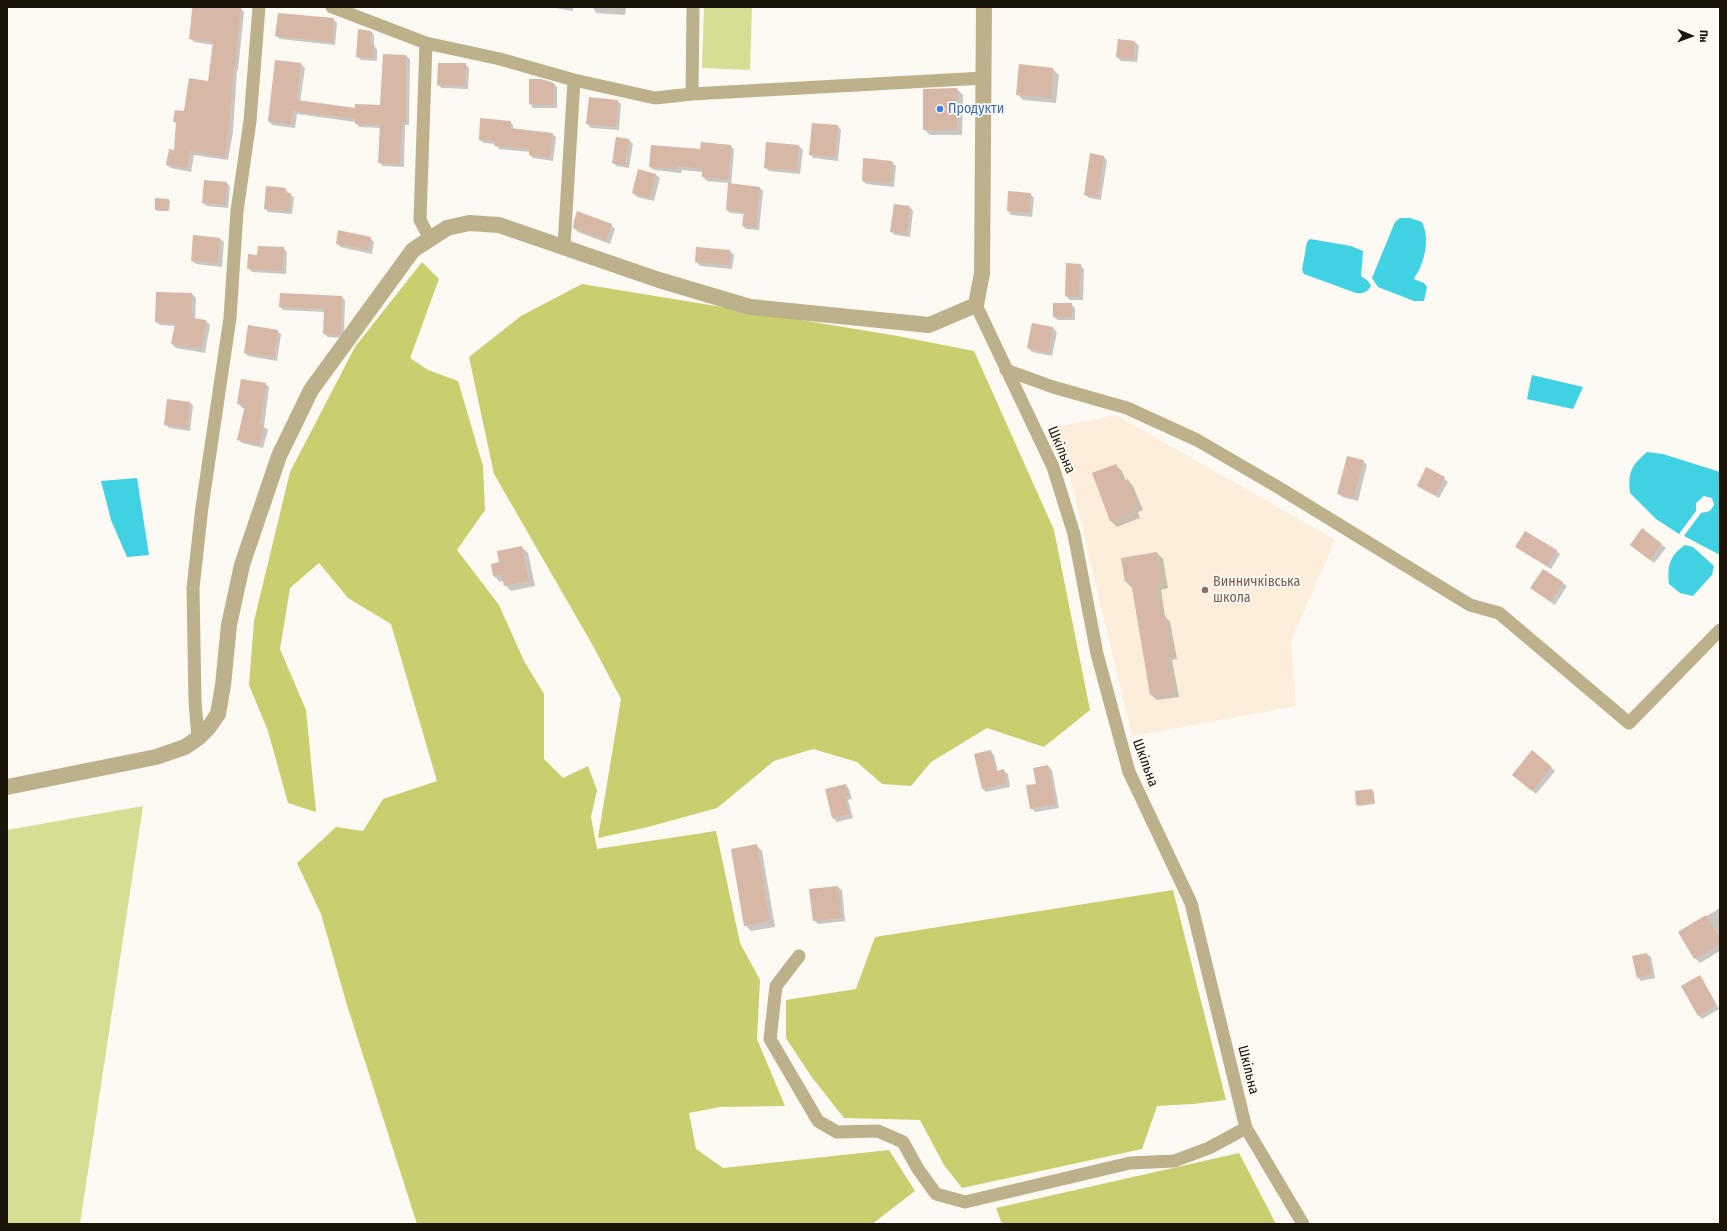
<!DOCTYPE html>
<html>
<head>
<meta charset="utf-8">
<style>
  body { margin:0 }
  #map { position:relative; width:1727px; height:1231px; overflow:hidden; background:#fdf9f3; font-family:"Fira Sans Condensed",sans-serif }
  canvas { display:block }
  .frame { position:absolute; inset:0; border:8px solid #1a1409; pointer-events:none }
  .north { position:absolute; left:1671px; top:16px; width:40px; height:40px; -webkit-text-stroke:3px #fdf9f3; paint-order:stroke; rotate:91deg; font-size:11px; font-weight:700; line-height:16px; text-align:center; color:#1a1409 }
  .north::after { content:''; display:block; margin:auto; width:14px; height:18px; background:#1a1409; clip-path:polygon(50% 0,100% 100%,50% 72%,0 100%) }
</style>
</head>
<body>
<div id="map">
<canvas width="1727" height="1231"></canvas>
<div class="frame"></div>
<div class="north">Пн</div>
</div>
<script>
const ctx = document.querySelector('canvas').getContext('2d');
ctx.lineJoin = 'round';
function paint(path, color) {
  ctx.fillStyle = color;
  ctx.fill(path, 'evenodd');
}
function trace(path, color, width, dash) {
  ctx.strokeStyle = color;
  ctx.lineWidth = width;
  ctx.lineCap = dash ? 'butt' : 'round';
  ctx.setLineDash(dash || []);
  ctx.stroke(path);
}
function write(font, color, halo, rows, align = 'center') {
  ctx.font = font + ' "Fira Sans Condensed",sans-serif';
  ctx.lineWidth = 3.5;
  ctx.setLineDash([]);
  ctx.textBaseline = 'middle';
  ctx.strokeStyle = halo;
  ctx.fillStyle = color;
  for (const [text, x, y, turn = 0] of rows) {
    ctx.save();
    ctx.translate(x, y);
    ctx.rotate((+turn || 0) * Math.PI / 180);
    ctx.textAlign = isNaN(turn) ? turn : align;
    if (halo) ctx.strokeText(text, 0, 0);
    ctx.fillText(text, 0, 0);
    ctx.restore();
  }
}
const education = new Path2D(`
  M1116,415l219,125 -44,101 5,65 -164,30 -74,-309z`);
const green = new Path2D(`
  M704,7h48l-2,63 -48,-2z
  M143,806l-63,418h-73v-394z`);
const forest = new Path2D(`
  M422,262l17,17 -29,79 18,12 30,11 25,85 2,44 -28,40 42,55 25,56 20,33v65l19,19 25,-12 9,24 -6,27 6,32 119,-18 24,112 20,37 -3,59 28,67 -65,1 -31,6 7,36 27,19 166,-18 26,41 -43,33h-455l-70,-219 -26,-91 -24,-51 39,-36 27,4 20,-32 54,-18 -46,-157 -43,-26 -29,-35 -29,25 -10,61 26,61 10,102 -28,-9 -20,-72 -19,-46 5,-64 36,-149 65,-125z
  M582,284l310,51 82,16 80,179 36,180 -46,37 -57,-19 -56,34 -20,24 -29,-2 -25,-22 -44,-13 -39,12 -57,47 -69,19 -50,11 23,-139 -29,-55 -98,-170 -25,-117 52,-41z
  M1173,890l53,210 -33,4 -36,2 -15,43 -180,39 -18,-23 -24,-45 -76,-2 -33,-42 -25,-38v-38l70,-11 19,-52z
  M1239,1153l37,71h-274l-6,-16z`);
const water = new Path2D(`
  M1400,218h10l12,4c7,14 4,32 -2,46 -1,4 -5,7 -6,11l10,4 3,4 -3,14h-10l-36,-14 -6,-9 23,-56z
  M1310,239l41,7 12,5 -2,25 7,5 3,5c-4,6 -7,8 -15,7l-52,-19 -2,-4 5,-28z
  M1532,375l51,12 -10,22 -46,-10z
  M1647,452l16,2 57,18v83l-36,-19 17,-23 9,-2 4,-6 -2,-7 -8,-2 -8,7v8l-17,23 -23,-15 -26,-26c-2,-21 1,-27 17,-41z
  M137,478l12,77 -22,2 -16,-37 -10,-39z
  M1685,545l8,2 21,19 -2,9 -19,21 -13,-3 -11,-9c-2,-18 1,-29 16,-39z`);
const shadow = new Path2D(`
  M192,7l49,1 3,4 -6,58h-1l-4,62 -5,28 -34,-5 -3,17 -20,-4 -4,-3 8,-14 2,-27 -3,-3 11,-9 24,-30 5,-37 -20,-3 -4,-4z
  M550,7h23v4z
  M593,7h33l-1,8 -29,-2z
  M333,19l4,4 -2,22 -55,-6 -4,-3z
  M371,31l3,4v11l3,3v12l-16,-1 -4,-4z
  M1119,41l16,1 4,4 -2,16 -16,-1 -4,-4z
  M384,55l22,1 4,3 -1,66h-4l-1,42 -21,-1 -4,-4 2,-34 -22,-1 -3,-5 -59,-8 -2,14 -23,-3 -3,-4 7,-60 25,3 4,4 -5,34 56,7 25,-3z
  M465,64l4,4 -1,21 -26,-1 -4,-3z
  M1053,69l6,6 -3,28 -33,-3 -6,-6z
  M553,83l4,4v21h-24l-3,-4z
  M957,89l6,6 -1,40h-32l-6,-6v-39z
  M618,101l3,3 -2,26 -28,-2 -4,-4z
  M510,122l3,3v4l39,5 4,3 -3,24 -20,-3 -3,-3v-3l-31,-3 -3,-5 -12,-1 -4,-3z
  M838,126l3,4 -3,31 -24,-3 -4,-3z
  M617,138l12,2 4,4 -4,24 -12,-2 -4,-3z
  M731,146l3,4 -3,35 29,3 3,3 -4,39 -13,-1 -3,-3 1,-12 -14,-1 -3,-3 2,-27 -22,-2 -4,-4v-5l-21,-2 -1,3 -27,-3 -4,-3 51,-17z
  M799,146l4,4 -3,24 -31,-3 -4,-4z
  M1103,156l4,4 -6,40 -12,-2 -4,-4z
  M892,162l4,4 -2,21 -28,-3 -3,-3z
  M656,175l4,3 -6,23 -17,-4 -4,-4z
  M227,183l3,4 -2,21 -21,-2 -4,-3z
  M285,189l9,9 -2,16 -24,-2 -3,-4z
  M1030,194l4,4 -2,19 -21,-2 -3,-4z
  M168,200l2,1 -1,10h-12l-1,-2z
  M910,207l3,4 -3,26 -15,-2 -4,-4z
  M611,225l4,4 -5,15 -32,-12 -4,-4z
  M370,238l4,4 -2,12 -32,-7 -3,-4z
  M220,239l4,3 -2,25 -26,-3 -4,-3z
  M283,248l4,4 -1,22 -34,-2 -4,-4z
  M730,251l4,4 -2,14 -32,-3 -4,-4z
  M1080,265l4,4 -1,31h-13l-4,-4z
  M192,294l4,4 -1,21 11,2 4,4 -5,28 -29,-5 -4,-4 3,-18 -15,-1 -4,-3z
  M281,294l61,3 3,3 -1,36 -1,2 -15,-1 -4,-3 1,-22 -42,-2 -3,-3z
  M1071,304l4,4v12h-17l-4,-3z
  M1032,324l21,4 4,4 -5,24 -20,-4 -4,-4z
  M277,331l4,3 -4,27 -29,-5 -3,-3z
  M266,384l3,3 -5,40 4,3 -5,18 -21,-5 -4,-4 7,-31h-3l-3,-4z
  M190,402l3,4 -3,25 -21,-3 -4,-4z
  M1363,461l4,4 -9,36 -16,-4 -4,-4z
  M1116,465l6,6 4,10 2,-1 5,6 10,24 -5,2 2,6 -23,9 -6,-6 -18,-48z
  M1444,478l4,4 -9,16 -17,-9 -4,-4z
  M1642,530l24,18 -12,15 -23,-18z
  M522,547l6,6 7,33 -24,5 -6,-6 -1,-4 -4,1 -6,-6 -2,-12 9,-1z
  M1516,547l40,3 4,4 -9,15z
  M1157,553l6,6 5,29 -7,2 4,26 5,6 7,37 -5,1 7,37 -22,3 -6,-5 -19,-107 -6,-6 -3,-24z
  M1543,570l24,16 -12,19 -24,-17z
  M990,751l4,4 4,17 6,-1 4,3 2,13 -24,5 -4,-4z
  M1532,752l23,19 -19,23 -19,-16z
  M1048,766l4,4 7,38 -24,4 -4,-4z
  M846,785l3,4 3,10 -4,1 5,18 -16,4 -4,-4 -7,-28z
  M1372,790l2,2 1,12 -16,2 -2,-2z
  M756,845l6,6 13,76 -24,4 -6,-6z
  M838,887l4,3 3,31 -27,3 -4,-4z
  M1720,908v43l-20,12 -5,-5 -15,-26z
  M1647,954l4,3 4,21 -14,3 -3,-4z
  M1700,977l3,3 16,29 -17,10 -4,-4z`);
const building = new Path2D(`
  M193,7h48l-6,60h-1l-5,61 -4,29 -35,-6 -3,17 -21,-3 3,-16 5,1 2,-28h-3l2,-12 9,1 5,-33 19,3 5,-39 -24,-3z
  M278,13l56,5 -2,24 -57,-6z
  M358,29l13,2 -1,13 4,1 -1,13 -17,-1z
  M1118,39l17,2 -1,18 -18,-2z
  M383,54l23,1v67h-4l-2,42 -22,-1 2,-38 -25,-1v-5l-62,-8 -2,14 -23,-4 7,-61 26,3 -4,37 58,8v-4l25,1z
  M438,63h28l-1,23 -28,-1z
  M1019,64l34,4 -2,30 -35,-3z
  M529,79h12l13,4 -1,22 -24,-1z
  M957,88v42h-34v-41z
  M589,97l29,3 -2,27 -30,-3z
  M480,118l31,3 -1,7 43,5 -3,25 -21,-3v-6l-35,-3 1,-5 -16,-1z
  M812,123l26,2 -3,32 -26,-2z
  M616,137l13,2 -4,26 -13,-2z
  M701,142l30,3 -3,35 -26,-3v-8l-24,-3v3l-29,-2 2,-22 49,4z
  M766,142l33,3 -2,26 -33,-3z
  M1090,153l14,3 -6,41 -14,-2z
  M863,158l29,3 -1,22 -29,-2z
  M638,169l18,5 -6,24 -18,-5z
  M204,180l23,2 -2,23 -23,-2z
  M728,183l32,4 -4,40 -14,-1 2,-14 -18,-2z
  M266,186l20,2 -1,5h6l-2,18 -25,-2z
  M1008,191l23,2 -2,20 -22,-2z
  M155,198l14,1 -1,11h-13z
  M894,204l16,2 -3,28 -17,-2z
  M577,211l35,13 -6,17 -33,-13 1,-7z
  M338,230l33,7 -3,13 -32,-6z
  M193,235l27,3 -2,25 -27,-2z
  M258,246l26,1 -2,24 -35,-2 1,-15 9,1z
  M696,247l34,3 -1,15 -34,-3z
  M1066,263l15,1 -2,33 -14,-1z
  M156,292l36,1v25l14,2 -5,29 -30,-5 4,-21 -20,-1z
  M280,293l62,3 -1,37 -2,2 -16,-1 1,-25 -45,-2z
  M1053,303h19v14h-19z
  M1032,323l21,4 -5,26 -21,-5z
  M248,325l30,5 -4,27 -30,-4z
  M241,379l25,4 -6,41 4,1 -4,20 -23,-5 8,-34 -8,-2z
  M167,399l23,3 -3,26 -23,-3z
  M1347,456l17,4 -10,38 -17,-4z
  M1116,464l7,17 5,-2 9,25 -5,2 2,6 -24,9 -18,-48z
  M1426,467l19,10 -10,18 -18,-9z
  M1642,528l20,16 -12,16 -20,-15z
  M1525,531l32,19 -10,16 -32,-19z
  M522,546l7,35 -25,5 -2,-11 -9,1 -2,-12 8,-2 -2,-11z
  M1157,552l5,31 -7,1 5,32 5,-1 6,38 -4,1 6,37 -23,4 -19,-114 -6,1 -4,-24z
  M1543,569l20,13 -12,20 -21,-14z
  M991,750l5,21 8,-2 3,14 -25,6 -8,-35z
  M1532,750l20,17 -20,24 -20,-16z
  M1048,765l8,39 -26,5 -4,-24 10,-1 -3,-16z
  M846,784l3,12h-4l4,18 -17,4 -7,-29z
  M1372,789l2,14 -18,2 -1,-14z
  M757,844l13,77 -26,5 -13,-77z
  M838,886l4,32 -29,3 -4,-32z
  M1706,915l14,24v5l-26,15 -16,-27z
  M1647,953l5,21 -15,4 -5,-22z
  M1700,975l16,30 -18,11 -17,-30z`);
const minor = new Path2D(`
  M332,7l94,36 74,16 74,21 81,18 37,-4 292,-16
  M426,43l-6,177 10,19
  M692,94l1,-87
  M564,246l10,-166
  M976,305l77,162 21,67 23,120 32,118 62,131 55,225 57,96
  M1006,370l47,17 74,21 70,32 79,46 194,119 29,8 130,110 91,-93
  M198,738l-3,-37 -2,-113 9,-81 28,-189 7,-107 13,-90 9,-114
  M799,956l-23,30 -6,53 48,82 19,11 41,-1 25,11 15,27 18,25 29,8 165,-39 44,-2 35,-13 37,-20`);
const tertiary = new Path2D(`
  M7,787l149,-30 29,-10 13,-9 11,-11 9,-13 5,-29 6,-60 13,-60 37,-109 32,-66 102,-140 34,-22 22,-5 30,2 160,55 91,27 179,18 47,-20 6,-32 2,-266`);
const markers = [
  [940,109,4,"#3f7fe0"],
  [1205,590,4,"#8d6e63"]
];
const shopNames = [
  ["Продукти",948,109]
];
const streetNames = [
  ["Шкільна",1061,450,67],
  ["Шкільна",1145,763,70],
  ["Шкільна",1248,1070,76]
];
const educationNames = [
  ["Винничківська",1213,582],
  ["школа",1213,598]
];
paint(education, '#fceeda');
paint(green, '#d7dd92');
paint(forest, '#c9cf6e');
paint(water, '#40d1e3');
paint(shadow, '#0003');
paint(building, '#d7b7a6');
trace(minor, '#bcb18a', 13);
trace(tertiary, '#bcb18a', 16);
for (const [x, y, r, color] of markers) {
  const dot = new Path2D();
  dot.arc(x, y, r, 0, 2 * Math.PI);
  ctx.fillStyle = color;
  ctx.fill(dot);
  trace(dot, '#fdf9f3', 1.5);
}
write('14px', '#366cbe', '#fdf9f3', shopNames, 'left');
write('14px', '#1a1409', '#fdf9f3', streetNames);
write('14px', '#785e54', '#fdf9f3', educationNames, 'left');
</script>
</body>
</html>
